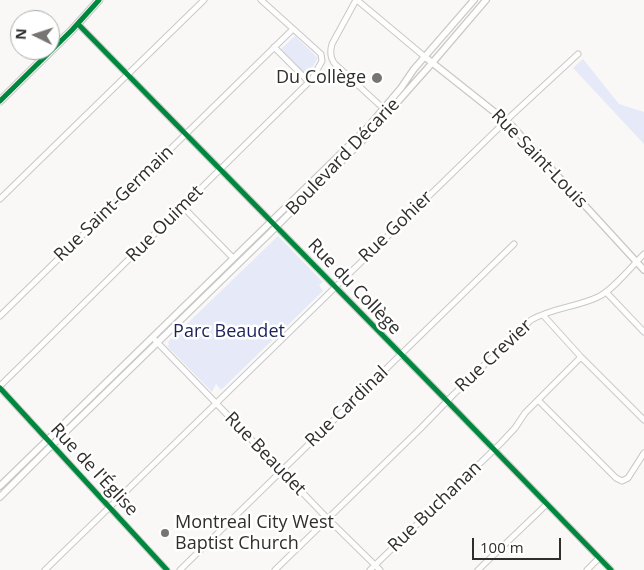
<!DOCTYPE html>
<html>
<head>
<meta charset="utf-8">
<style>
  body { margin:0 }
  #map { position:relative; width:644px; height:570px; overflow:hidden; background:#faf8f6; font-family:"Open Sans",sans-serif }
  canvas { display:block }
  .north { position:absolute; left:10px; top:10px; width:50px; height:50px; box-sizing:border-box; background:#fff; border:1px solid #acabab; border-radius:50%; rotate:274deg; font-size:14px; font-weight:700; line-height:20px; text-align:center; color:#2f2e2d }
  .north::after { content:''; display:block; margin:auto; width:18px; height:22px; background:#767573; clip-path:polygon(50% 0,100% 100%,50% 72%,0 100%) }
  .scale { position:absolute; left:472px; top:538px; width:89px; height:22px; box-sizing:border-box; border:2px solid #2f2e2d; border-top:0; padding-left:6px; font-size:15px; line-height:18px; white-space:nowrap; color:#2f2e2d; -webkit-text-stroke:4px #fff; paint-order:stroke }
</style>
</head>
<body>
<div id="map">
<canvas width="644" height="570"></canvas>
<div class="north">N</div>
<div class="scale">100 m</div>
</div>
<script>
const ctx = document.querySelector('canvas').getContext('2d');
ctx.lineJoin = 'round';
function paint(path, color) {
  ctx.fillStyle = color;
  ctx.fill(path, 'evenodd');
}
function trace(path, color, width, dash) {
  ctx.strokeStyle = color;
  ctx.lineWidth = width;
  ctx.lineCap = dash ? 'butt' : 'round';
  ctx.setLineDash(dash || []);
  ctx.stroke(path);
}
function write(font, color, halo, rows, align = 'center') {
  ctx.font = font + ' "Open Sans",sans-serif';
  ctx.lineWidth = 5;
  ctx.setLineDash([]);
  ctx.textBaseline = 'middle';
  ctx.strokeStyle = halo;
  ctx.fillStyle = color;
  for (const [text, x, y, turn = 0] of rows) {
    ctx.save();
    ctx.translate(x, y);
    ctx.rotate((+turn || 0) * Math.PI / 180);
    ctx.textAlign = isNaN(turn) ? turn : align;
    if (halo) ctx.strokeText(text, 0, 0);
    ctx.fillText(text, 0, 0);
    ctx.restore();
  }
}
const green = new Path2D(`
  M295,36l23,22 -11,18 -26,-27z
  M583,59l36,45 25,8v32l-71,-76z
  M278,236l45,46 -4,3 4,6 -102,99 -5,-6 -4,8 -45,-46 2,-1 -1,-3z`);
const minor = new Path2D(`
  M356,0l-24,44c-2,7 -2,14 3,20l50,46
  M357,0l68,57
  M78,24l369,377 164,169
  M274,47l35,35
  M0,199l204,-199
  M183,207l50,51
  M606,292l38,40
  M543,315l38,42 63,63
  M0,316l293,-287
  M155,340l172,178 53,52
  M0,386l312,-307 10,-18 -1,-7 -60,-54
  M0,388l167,182
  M538,400l78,78 6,3 6,-3 16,-25
  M45,570l467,-455 66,-61
  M180,570l334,-326
  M275,570l146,-142 33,-34 77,-74c21,-12 46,-13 67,-23 14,-6 35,-32 46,-43
  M370,570l131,-127 14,-15 10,-15 56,-56
  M478,570l69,-66
  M587,570l12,-12`);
const tertiary = new Path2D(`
  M425,57l87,69 132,144
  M0,486l367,-358 34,-40 13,-19 60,-69
  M0,497l47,-47 222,-216 101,-101 63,-71 53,-62`);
const secondary = new Path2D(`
  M0,101l72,-71 27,-30`);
const cycleway = new Path2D(`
  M78,24l369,377 164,169
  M0,101l72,-71 27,-30
  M0,388l167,182`);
const markers = [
  [377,78,6,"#767573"],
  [165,533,5,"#767573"]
];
const poiNames = [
  ["Du Collège",366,78],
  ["Montreal City West",175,523,"left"],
  ["Baptist Church",175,544,"left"]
];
const streetNames = [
  ["Boulevard Décarie",343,157,-46],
  ["Rue Saint-Louis",539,159,46],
  ["Rue Saint-Germain",114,204,-44],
  ["Rue Ouimet",165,224,-45],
  ["Rue Gohier",396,227,-44],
  ["Rue du Collège",354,287,46],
  ["Rue Crevier",494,356,-43],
  ["Rue Cardinal",347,407,-44],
  ["Rue Beaudet",265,454,46],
  ["Rue de l'Église",94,470,47],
  ["Rue Buchanan",435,507,-44]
];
const parkNames = [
  ["Parc Beaudet",229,332]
];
paint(green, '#e5e9f8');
trace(minor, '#c9c8c6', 7);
trace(tertiary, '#c9c8c6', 8);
trace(secondary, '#c9c8c6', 9);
trace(minor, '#fefefe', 5);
trace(tertiary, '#fefefe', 5.5);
trace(secondary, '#f8f6f4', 7);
trace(cycleway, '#00873e', 5);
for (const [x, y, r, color] of markers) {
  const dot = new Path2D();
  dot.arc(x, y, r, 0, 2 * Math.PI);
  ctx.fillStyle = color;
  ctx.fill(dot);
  trace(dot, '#fff', 2);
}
write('18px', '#2f2e2d', '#fff', poiNames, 'right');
write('18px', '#2f2e2d', '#fff', streetNames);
write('18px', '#1b215a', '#fff', parkNames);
</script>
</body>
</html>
